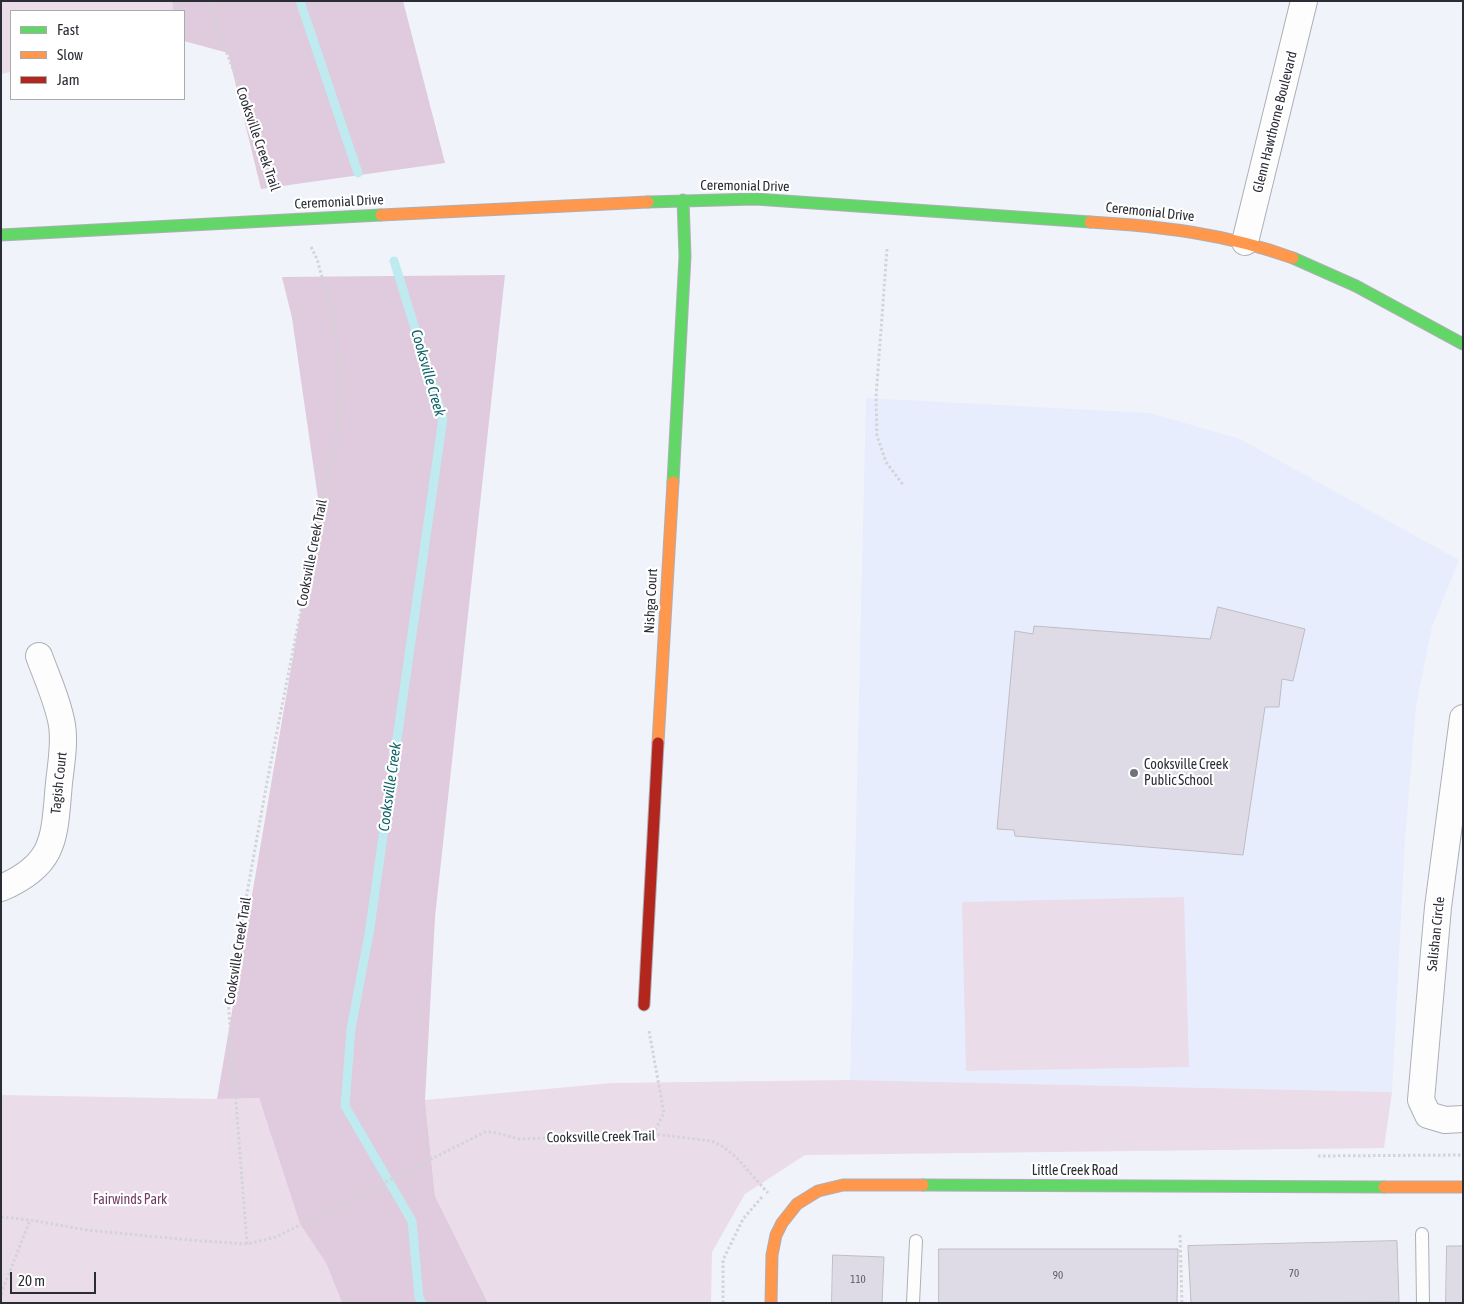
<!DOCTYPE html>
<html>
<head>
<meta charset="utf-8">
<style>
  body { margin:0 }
  #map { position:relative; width:1464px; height:1304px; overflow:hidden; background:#f1f3fa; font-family:"Asap Condensed",sans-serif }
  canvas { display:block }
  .frame { position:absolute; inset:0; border:2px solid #2a2d35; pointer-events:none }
  .legend { position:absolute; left:10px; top:10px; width:175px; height:90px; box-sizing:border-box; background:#fff; border:1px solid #aaabae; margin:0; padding:6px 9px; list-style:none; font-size:15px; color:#2a2d35 }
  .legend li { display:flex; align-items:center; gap:10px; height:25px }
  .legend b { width:25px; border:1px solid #aaabae }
  .scale { position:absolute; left:10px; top:1272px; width:86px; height:22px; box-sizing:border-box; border:2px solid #2a2d35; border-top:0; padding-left:6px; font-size:15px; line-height:18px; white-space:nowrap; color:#2a2d35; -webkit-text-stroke:4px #fff; paint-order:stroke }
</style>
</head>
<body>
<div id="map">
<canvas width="1464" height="1304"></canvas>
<div class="frame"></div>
<ul class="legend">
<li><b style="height:6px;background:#63d668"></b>Fast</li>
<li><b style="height:6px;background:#ff974d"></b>Slow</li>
<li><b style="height:6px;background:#b3261e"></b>Jam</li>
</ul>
<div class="scale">20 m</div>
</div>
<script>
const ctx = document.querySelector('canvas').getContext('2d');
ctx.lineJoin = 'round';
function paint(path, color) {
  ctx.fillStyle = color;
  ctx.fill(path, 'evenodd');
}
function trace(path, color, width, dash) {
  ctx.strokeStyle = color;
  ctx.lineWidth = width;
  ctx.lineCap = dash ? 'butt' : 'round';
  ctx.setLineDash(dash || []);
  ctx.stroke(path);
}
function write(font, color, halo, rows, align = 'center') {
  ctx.font = font + ' "Asap Condensed",sans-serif';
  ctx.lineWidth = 4.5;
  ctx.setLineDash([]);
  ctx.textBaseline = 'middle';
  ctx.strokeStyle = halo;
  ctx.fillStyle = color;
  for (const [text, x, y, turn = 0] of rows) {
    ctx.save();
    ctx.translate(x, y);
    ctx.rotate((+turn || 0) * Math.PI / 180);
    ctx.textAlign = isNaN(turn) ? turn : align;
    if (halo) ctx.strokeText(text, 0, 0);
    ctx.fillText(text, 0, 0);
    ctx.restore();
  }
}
const built = new Path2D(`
  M866,398l284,15 90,26 219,121 -27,67 -16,79 -11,134 -13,252 -542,-12z`);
const green = new Path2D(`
  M1,1h171l1,10h-162v61l-10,2z
  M1184,897l5,170 -223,4 -4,-169z
  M850,1080l542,12 -8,56 -579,7 -60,39 -33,58 -1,51h-223l-53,-107 -10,-96 187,-17z
  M1,1095l216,4 42,-1 41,126 26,39 16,40h-341z`);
const forest = new Path2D(`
  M172,1h231l42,162 -184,26 -33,-136 -44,-12v-30h-11z
  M505,275l-70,642 -10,183 10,96 53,107h-146l-16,-40 -26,-39 -41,-126 -42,1 102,-594 -27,-187 -10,-41z`);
const stream = new Path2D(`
  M300,1l58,172
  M394,261l49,157 -74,516 -18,95 -6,77 67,115 7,77 3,5`);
const building = new Path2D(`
  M1218,607l87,22 -12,52 -11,-2 -3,28h-14l-22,148 -228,-19 -1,-6 -17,-1 18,-198 18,3 1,-8 176,13z
  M1397,1241l2,61 -208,1 -3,-57z
  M1447,1246h16v57h-17z
  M939,1249h239l-1,54h-238z
  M833,1255l51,2 -2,46h-50z`);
const path = new Path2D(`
  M207,1l60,157 10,35
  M887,249l-11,148 1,39 9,26 18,24
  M649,1031l15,82 -11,21
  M1318,1156l145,-1
  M1,1217l29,3 57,10 102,10 58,4 29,-7 209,-105h8l26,7 134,-5 59,7 10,5 14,11 32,36
  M1180,1235l2,68
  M247,1244l-19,-245 39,-217 60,-304 11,-46 2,-64 -7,-52 -16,-57 -6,-12
  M1,1294l29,-74
  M723,1303v-43l20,-41 19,-22`);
const lane = new Path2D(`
  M1422,1234l1,69
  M913,1303l3,-62`);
const street = new Path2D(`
  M1245,242l59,-241
  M1463,718l-25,189 -17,193 7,15 17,5 18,-1
  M1,888c56,-24 53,-51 58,-105 2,-19 6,-39 3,-58 -4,-24 -15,-47 -23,-69`);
const fast = new Path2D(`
  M648,202l107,-3 335,23
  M1,235l380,-20
  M1293,258l63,28 107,58
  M673,482l12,-226 -2,-56
  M923,1185l461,2`);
const slow = new Path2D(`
  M381,215l267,-13
  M1090,222c70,4 137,12 203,36
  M658,743l15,-261
  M1384,1187h79
  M771,1303l1,-48 4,-20 6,-12 15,-19 21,-13 25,-6h80`);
const jam = new Path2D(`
  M644,1005l14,-262`);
const markers = [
  [1134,773,5,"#70727a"]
];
const numberNames = [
  ["70",1294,1274],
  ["90",1058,1276],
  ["110",858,1280]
];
const streetNames = [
  ["Glenn Hawthorne Boulevard",1275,122,-76],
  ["Cooksville Creek Trail",258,139,71],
  ["Ceremonial Drive",745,186,1],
  ["Ceremonial Drive",339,202,-3],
  ["Ceremonial Drive",1150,212,6],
  ["Cooksville Creek Trail",312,553,-79],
  ["Nishga Court",651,601,-87],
  ["Tagish Court",59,783,-84],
  ["Salishan Circle",1436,934,-84],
  ["Cooksville Creek Trail",238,951,-81],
  ["Cooksville Creek Trail",601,1137,-1],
  ["Little Creek Road",1075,1171]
];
const poiNames = [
  ["Cooksville Creek",1144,765],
  ["Public School",1144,781]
];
const parkNames = [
  ["Fairwinds Park",130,1200]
];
const waterNames = [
  ["Cooksville Creek",428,373,74],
  ["Cooksville Creek",390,787,-82]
];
paint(built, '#e7edfd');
paint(green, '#ebdcea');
paint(forest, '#e0cadd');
trace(stream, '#beeaf0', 9);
paint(building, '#dedbe7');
trace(building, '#bebdc4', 1);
trace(lane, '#adafb6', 14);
trace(street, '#adafb6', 28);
trace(fast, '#adafb6', 13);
trace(slow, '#adafb6', 13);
trace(jam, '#adafb6', 13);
trace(path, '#d3d4d7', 3, [2.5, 2.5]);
trace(lane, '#fdfdfe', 12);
trace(street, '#fdfdfe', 26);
trace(fast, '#63d668', 11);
trace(slow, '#ff974d', 11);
trace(jam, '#b3261e', 11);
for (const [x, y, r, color] of markers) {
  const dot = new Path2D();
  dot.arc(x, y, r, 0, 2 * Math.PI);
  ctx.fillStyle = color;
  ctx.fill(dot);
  trace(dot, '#fff', 2);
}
write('11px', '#595a63', null, numberNames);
write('14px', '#2a2d35', '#fff', streetNames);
write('14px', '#2a2d35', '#fff', poiNames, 'left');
write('14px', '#733d65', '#fff', parkNames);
write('italic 15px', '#0c6369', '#fff', waterNames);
</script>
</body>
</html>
